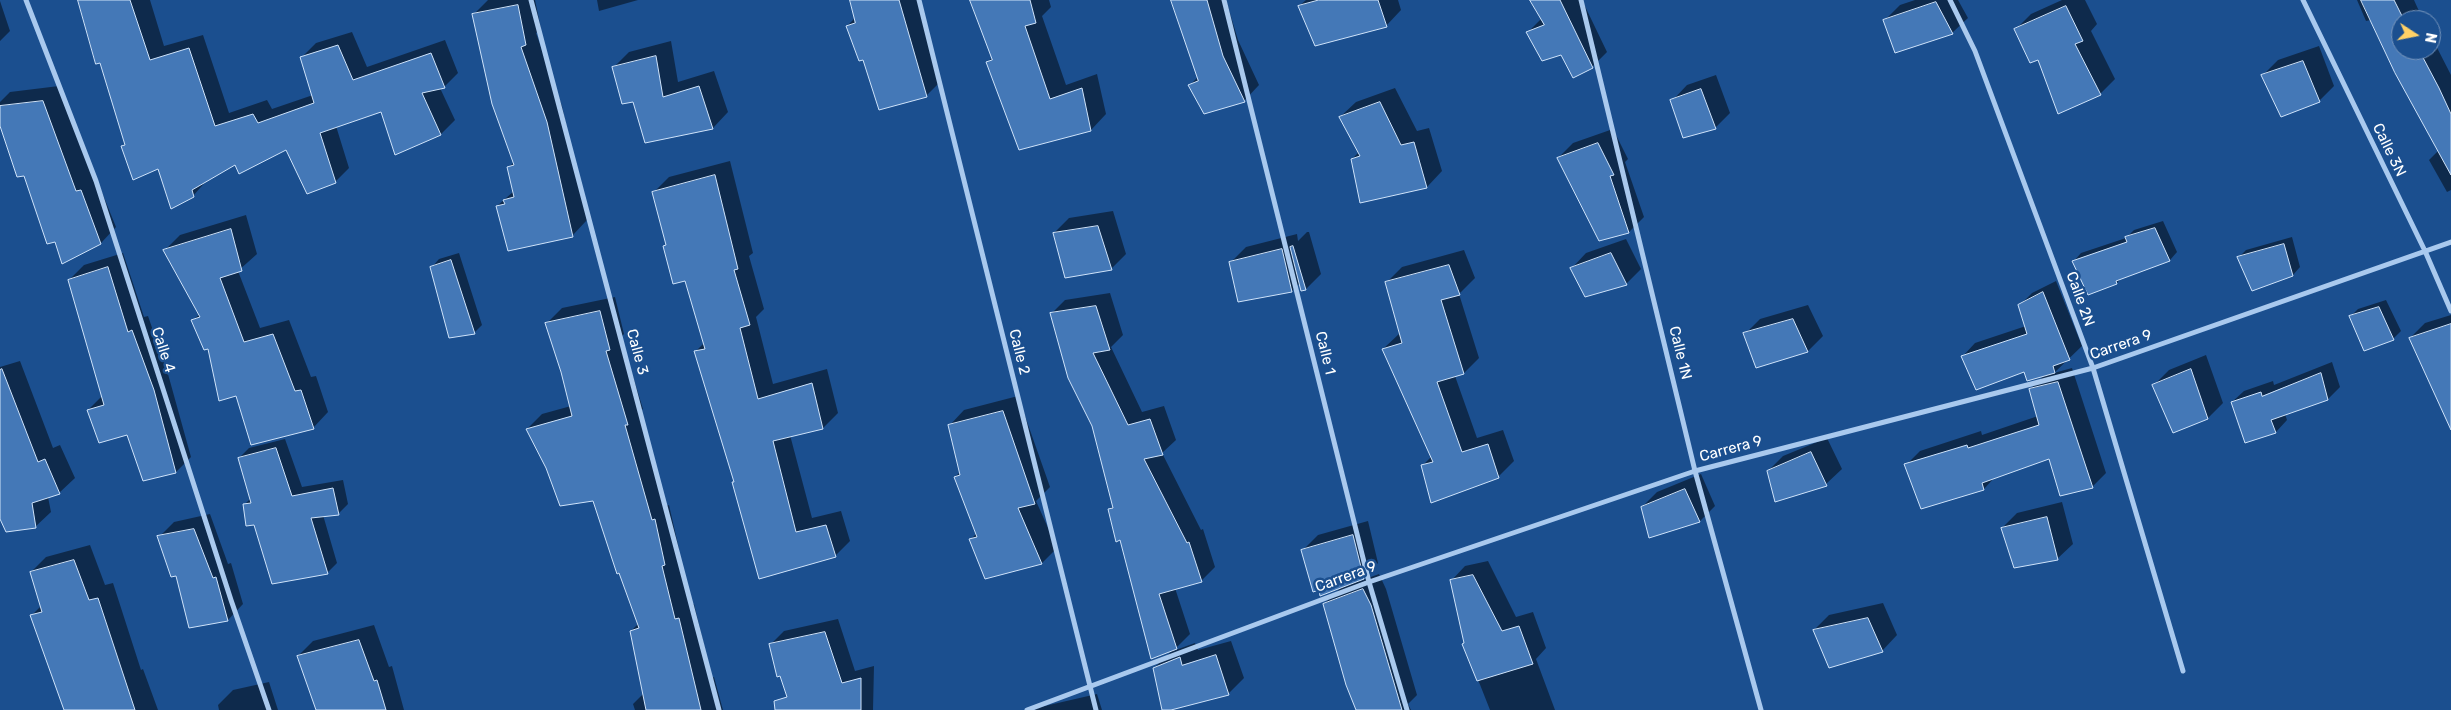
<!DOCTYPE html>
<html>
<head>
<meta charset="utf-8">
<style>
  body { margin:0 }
  #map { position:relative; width:2451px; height:710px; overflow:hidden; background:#1b4f8f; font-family:Rubik,sans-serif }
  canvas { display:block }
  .north { position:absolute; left:2391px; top:10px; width:50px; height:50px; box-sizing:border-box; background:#1b4f8f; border:1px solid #7695bc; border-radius:50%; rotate:101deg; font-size:14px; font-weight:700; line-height:20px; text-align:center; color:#fff }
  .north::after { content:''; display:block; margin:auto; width:18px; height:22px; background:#ffd166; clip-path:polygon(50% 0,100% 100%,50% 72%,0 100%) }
</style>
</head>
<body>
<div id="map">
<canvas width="2451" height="710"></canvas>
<div class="north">N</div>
</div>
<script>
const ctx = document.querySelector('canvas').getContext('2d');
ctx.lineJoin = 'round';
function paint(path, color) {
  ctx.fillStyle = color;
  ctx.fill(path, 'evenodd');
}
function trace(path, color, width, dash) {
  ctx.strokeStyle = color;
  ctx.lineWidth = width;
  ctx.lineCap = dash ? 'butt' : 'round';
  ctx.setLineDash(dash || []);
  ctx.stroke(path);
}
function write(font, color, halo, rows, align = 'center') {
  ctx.font = font + ' Rubik,sans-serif';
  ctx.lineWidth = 5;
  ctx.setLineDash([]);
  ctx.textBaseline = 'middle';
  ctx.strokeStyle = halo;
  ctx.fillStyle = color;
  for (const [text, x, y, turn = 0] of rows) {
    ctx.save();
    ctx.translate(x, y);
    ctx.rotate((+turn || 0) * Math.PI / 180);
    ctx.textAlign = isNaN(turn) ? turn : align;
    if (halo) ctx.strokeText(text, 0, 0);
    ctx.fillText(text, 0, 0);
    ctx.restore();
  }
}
const shadow = new Path2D(`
  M79,0h71l14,46 39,-11 26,78 38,-13 5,9 41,-14 -11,-38 14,-14 36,-11 15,35 78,-27 13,33 -14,14 -4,1 15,32 -14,14 -45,19 -15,-43 -45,16 13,42 -14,14 -48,-34 -52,16 -28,16 -14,16 -34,-28 -37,-22 4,-3z
  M488,0h47l6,29 -5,4 26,73 25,114 -15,16 -75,-30 17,-15 -5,-24 5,-5 -41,-147z
  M597,0h41l-39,11z
  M851,0h67l23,81 -15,15 -62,-37 -17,-33 8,-8z
  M971,0h78l2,7 -9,9 24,69 31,-11 9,40 -15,16 -103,-68 4,-5z
  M1178,0h48l12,40 21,45 -15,16 -54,-16 8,-8z
  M1306,0h92l3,10 -15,16 -87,-20z
  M1532,0h50l25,52 -15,15 -31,-13 -33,-22 14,-14z
  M1915,0h43l10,18 -16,15 -56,18 -12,-30 16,-16z
  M2062,0h23l12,24 -6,7 24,48 -15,15 -62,-36 -22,-29 15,-15z
  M2357,0h57l9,20h-22v30h30v-14l20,39v115l-4,2 -18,-32 10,-10 -68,-130 -5,1z
  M0,1l10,30 -10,10z
  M671,41l7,41 36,-11 14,41 -15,16 -67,13 -12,-40 -21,-33 16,-16z
  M2319,46l15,40 -15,15 -56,-26 15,-15z
  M1716,75l14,38 -15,15 -43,-27 15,-16z
  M59,86l57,141 -15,16 -38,19 -7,-21 -56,-119v-20l10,-10z
  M1395,88l22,43 12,-3 13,43 -15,16 -75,-28 7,-7 -19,-35 16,-15z
  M1613,129l15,30 -3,3 19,55 -15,15 -30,8 -41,-82 15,-15z
  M730,161l23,92 -4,3 15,53 -8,8 17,67 54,-15 11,44 -15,15 -33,7 22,83 29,-7 9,30 -15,15 -75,22 -27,-95 2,-2 -40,-129 10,-10 -19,-62 -22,-34 3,-2 -14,-51 16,-16z
  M1113,211l13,43 -15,15 -57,-36 15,-15z
  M246,215l11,39 -19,17 22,57 29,-8 22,57 5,-1 12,36 -15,16 -76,-34 -44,-74 7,-6 -35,-64 15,-15z
  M2163,221l14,31 -7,8 -48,17 -5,6 -29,10 -14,-32 7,-8 45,-15 8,-8z
  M1307,232h2l12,42 -15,15h-4l-2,-6 -8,8 -61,-29 15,-15 51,-13 1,7z
  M2292,237l8,30 -7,8 -54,-18 7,-7z
  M1626,239l15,30 -15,15 -55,-15 15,-16z
  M1464,250l11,28 -16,16 20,64 -15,15 -9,3 22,62 26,-8 11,31 -16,16 -76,-11 10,-10 -49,-107 17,-16 -13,-51 15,-15z
  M123,253l21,64 4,-1 20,58 23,83 -15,15 -32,7 -16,-46 -40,-23 15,-15 -34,-115 15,-15z
  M459,253l23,72 -8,8 -42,-66 7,-8z
  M2056,281l26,65 -28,27 18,-5 34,105 -14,14 -42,-30 -55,20 -11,12 -78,-24 14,-14 61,-20 1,4 56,-19 -8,-27 15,-14 -82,-19 12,-13 51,-17 -7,-20 13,-13z
  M1110,293l13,42 -12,12 31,65 22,-6 12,34 -14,13 39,77 2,-1 12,38 -14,14 -26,7 15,46 -17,17 22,-8 3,7 33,-9 13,37 -15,15 -63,17h-3l-9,-42 19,-18 -64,-140 4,-4 -19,-81 -43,-111 14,-14z
  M615,297l9,37 -3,3 22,72 -3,2 26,95 3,-1 10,44 -2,2 13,54 4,-1 18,74 2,-1 9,33h-88l-2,-6 11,-11 -13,-62 8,-8 -45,-124 -47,-32 -20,-38 15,-15 29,-8 -24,-83 15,-15z
  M2386,300l15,31 -8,8 -43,-22 8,-8z
  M1808,305l15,31 -15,15 -51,16 -12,-33 15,-15z
  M2451,315v81l-41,-58 15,-15z
  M2206,355l17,48 -15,15 -54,-33 15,-15z
  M20,361l33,87 7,-3 15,33 -16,15 -11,4 3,15 -16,15 -35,-11v-149z
  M2332,362l8,25 -12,12 -43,15 2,6 -11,12 -44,-30 12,-11 29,-10 1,4z
  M1018,396l32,91 -14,14 21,47 -15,15 -56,15 -16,-38 6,-6 -21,-57 5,-5 -11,-46 15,-16z
  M1827,438l15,31 -16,15 -50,16 -8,-29 15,-15z
  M285,439l17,48 41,-7 5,24 -10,10 -15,1 14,48 -9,9 -55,11 -18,-60 -11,-18 7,-7 -12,-40 10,-10z
  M1701,474l14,32 -15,15 -50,15 -8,-29 15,-15z
  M2062,502l11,42 -16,15 -55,-31 15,-15z
  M210,514l18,50 3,-1 12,41 -15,16 -38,7 -13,-52 -18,-38 15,-15z
  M1368,521l10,42 -18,18 19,-7 7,15 31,106 -9,9 3,6h-53l-34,-106 19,-18 -41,-35 16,-16z
  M90,545l15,40 8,-2 28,87 2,-1 15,41h-92l-34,-95 9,-9 -10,-34 15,-15z
  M1488,561l28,56 17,-5 13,36 -10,11 19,51h-65l-26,-66 2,-2 -15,-61 14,-15z
  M1883,603l14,32 -15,16 -68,-21 15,-15z
  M838,619l17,52 19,-5 -1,44h-80l-22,-66 13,-13z
  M374,625l15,42 3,-1 12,44h-86l-20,-54 15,-15z
  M269,682l9,28h-59l-1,-5 15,-15z
  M1097,694l5,16h-67l1,-2z`);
const building = new Path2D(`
  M78,0h52l20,60 39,-12 26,78 38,-12 5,9 56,-20 -14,-46 38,-12 15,35 78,-27 14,35 -23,5 19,42 -46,20 -14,-43 -61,21 16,50 -29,11 -21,-44 -47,24 -4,-9 -43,25 2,7 -23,12 -13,-40 -25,11 -12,-34 4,-1 -25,-82 -4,1z
  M850,0h49l28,97 -48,13 -16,-50 -4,1 -13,-35 9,-3z
  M970,0h60l6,23 -11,3 25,73 32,-11 9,43 -72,19 -33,-88 6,-2z
  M1171,0h36l16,56 22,46 -41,12 -16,-29 10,-4z
  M1319,0h59l9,27 -72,19 -17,-40z
  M1530,0h30l33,68 -20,10 -12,-23 -19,6 -16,-29 18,-7z
  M2361,0h33l10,20h-3v30h18l20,38 12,26v61l-56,-102z
  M1936,2l17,32 -58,19 -12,-33z
  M518,5l8,40 -5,2 26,75 26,115 -65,14 -12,-45 9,-2 -2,-4 11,-3 -7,-30 7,-2 -22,-61 -20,-90z
  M2066,6l17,35 -8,3 26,51 -43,19 -20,-54 -8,3 -16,-34z
  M656,56l7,41 36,-11 14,43 -68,14 -12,-41 -11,2 -10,-37z
  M2303,61l17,41 -39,15 -20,-42z
  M1701,89l15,40 -33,9 -13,-38z
  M43,101l33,90 5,-1 20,54 -39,20 -7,-22 -8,2 -23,-68 -7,1 -17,-51v-20z
  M1380,102l21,43 13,-3 13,46 -67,15 -9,-44 9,-3 -21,-39z
  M1598,143l16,32 -4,1 19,57 -30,8 -42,-83z
  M715,175l23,94 -4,1 16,55 -10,3 18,71 54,-16 11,46 -50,12 23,91 30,-7 10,32 -77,22 -27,-97h2l-40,-131 11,-2 -20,-68 -12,3 -10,-38 3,-1 -14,-53z
  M1098,226l14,44 -47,8 -12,-45z
  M2155,228l15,33 -54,20 1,3 -29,11 -16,-34 55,-19 -2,-5z
  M231,229l11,42 -22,7 24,64 29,-8 22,57 6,-1 13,39 -63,16 -15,-49 -17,5 -11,-52 -4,1 -13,-30 9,-3 -37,-67z
  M2284,244l9,32 -41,15 -15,-34z
  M1293,246l13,44 -5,1 -11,-44z
  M1282,249l10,43 -54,10 -9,-40z
  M1611,253l16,32 -42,12 -15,-29z
  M451,260l24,74 -26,4 -19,-71z
  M1449,265l11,30 -19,5 23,74 -27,8 25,70 26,-8 11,34 -68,25 -10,-38 12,-3 -51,-113 20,-6 -17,-61z
  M108,267l20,65 4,-2 22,60 22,83 -33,8 -16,-46 -28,8 -12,-33 17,-5 -36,-125z
  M2043,292l27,68 -17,6 2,7 -28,8 -3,-9 -48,18 -15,-34 66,-22 -9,-29z
  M1096,306l14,44 -17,3 35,72 22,-6 13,36 -19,4 43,84 2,-1 13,40 -43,12 18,55 -26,10 -31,-119 -4,2 -8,-33 5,-1 -21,-82 -24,-48 -18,-65z
  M2379,307l15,33 -30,11 -15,-35z
  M600,311l10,39 -4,1 22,74h-3l27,95 3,-1 10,46 -3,1 13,53 4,-1 22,92h-55l-16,-79 9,-3 -20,-55 -2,1 -24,-73 -33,5 -14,-38 -20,-39 46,-13 -11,-44 -16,-49z
  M1793,319l15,33 -52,16 -13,-35z
  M2451,324v106l-42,-92z
  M2,369l36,93 7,-3 15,35 -28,9 4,25 -30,4 -6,-13v-149z
  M2191,369l17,50 -35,14 -21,-48z
  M2321,373l7,27 -57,20 5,13 -31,10 -14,-41 30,-10 1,4z
  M2058,382l35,106 -33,8 -11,-37 -67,24 2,7 -63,19 -17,-45 63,-19 1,3 71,-23 -10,-36z
  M1003,411l32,93 -17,4 24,56 -57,15 -16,-40 8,-2 -23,-60 6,-2 -12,-50z
  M276,448l16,48 41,-8 6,27 -28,3 17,56 -56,10 -18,-59 -8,1 -3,-22 8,-1 -13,-45z
  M1811,452l16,34 -52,16 -8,-31z
  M1685,489l15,33 -51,16 -8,-31z
  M2047,517l11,43 -44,8 -13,-40z
  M194,529l19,49 3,-1 12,44 -39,7 -13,-52 -5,1 -14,-41z
  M1353,535l11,44 -44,17 -1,-6 -6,2 -12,-42z
  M74,560l15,40 9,-2 37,112h-71l-34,-95 12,-3 -12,-40z
  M1473,575l29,56 17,-5 14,38 -56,17 -15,-37 2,-1 -14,-63z
  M1363,589l8,16 31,105h-46l-10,-25 -23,-81z
  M1868,618l15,34 -54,16 -16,-38z
  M825,632l17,51 19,-5v32h-86l-1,-9 13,-4 -7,-21 -3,1 -8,-33z
  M359,640l15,41 3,-1 9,30h-70l-19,-54z
  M1216,655l13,40 -58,15h-9l-9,-42 27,-11 2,8z`);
const street = new Path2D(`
  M26,0l70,181 135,419 38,110
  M531,0l188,710
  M919,0l177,710
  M1224,0l145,582 38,128
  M1581,0l114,471 66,239
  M1950,0l25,51 118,317 90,303
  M2303,0l122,251 26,60
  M1027,710l342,-128 326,-111 398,-103 358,-126`);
const streetNames = [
  ["Calle 3N",2389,150,64],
  ["Calle 2N",2080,299,70],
  ["Carrera 9",2121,345,-19],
  ["Calle 4",163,350,72],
  ["Calle 3",637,352,75],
  ["Calle 2",1019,352,76],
  ["Calle 1",1325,353,76],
  ["Calle 1N",1680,353,76],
  ["Carrera 9",1731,449,-15],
  ["Carrera 9",1346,577,-20]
];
paint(shadow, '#0007');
paint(building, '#4478b7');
trace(building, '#cfe3fa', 1);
trace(street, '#a9c9ee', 5);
write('15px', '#fff', '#1b4f8f', streetNames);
</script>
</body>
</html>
